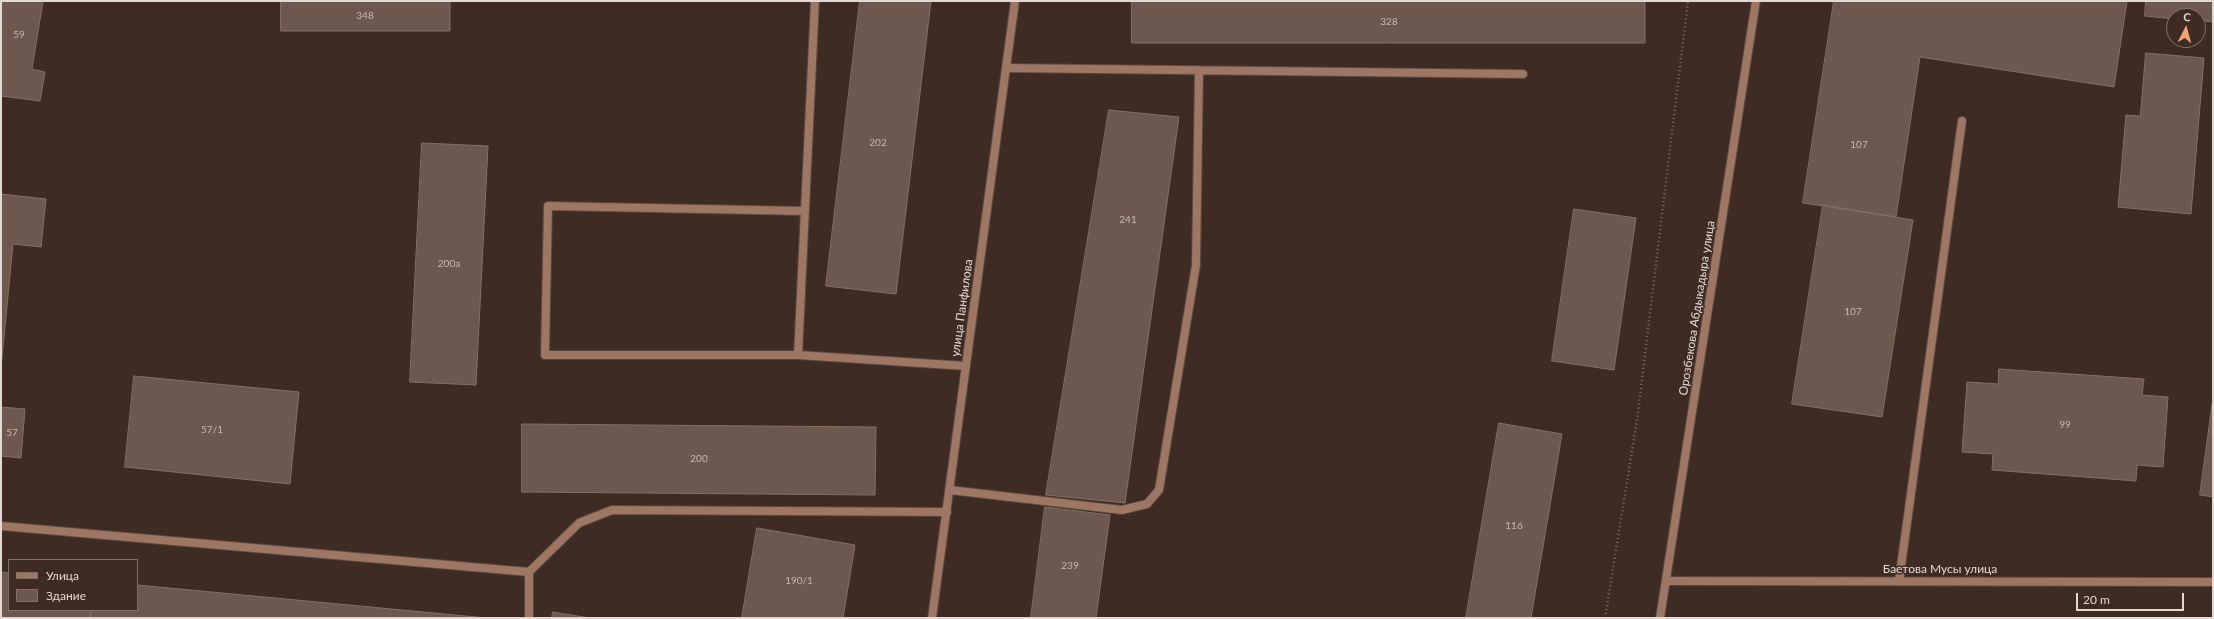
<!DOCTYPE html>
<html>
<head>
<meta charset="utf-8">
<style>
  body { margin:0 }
  #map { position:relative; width:2214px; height:619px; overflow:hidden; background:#3e2b23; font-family:Lato,sans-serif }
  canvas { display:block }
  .frame { position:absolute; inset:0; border:2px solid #e4d8d2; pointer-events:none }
  .legend { position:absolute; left:8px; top:559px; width:130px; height:52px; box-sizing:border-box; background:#3e2b23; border:1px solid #807069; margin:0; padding:5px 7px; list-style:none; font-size:12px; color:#e4d8d2 }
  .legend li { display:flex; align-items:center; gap:8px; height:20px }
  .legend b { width:20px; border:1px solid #807069 }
  .north { position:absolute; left:2166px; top:8px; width:40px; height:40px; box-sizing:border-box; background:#3e2b23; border:1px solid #807069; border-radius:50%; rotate:6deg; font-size:11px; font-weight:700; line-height:16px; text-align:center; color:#e4d8d2 }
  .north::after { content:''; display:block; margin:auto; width:14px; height:18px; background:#f1a27b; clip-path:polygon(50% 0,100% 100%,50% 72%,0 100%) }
  .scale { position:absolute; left:2076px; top:593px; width:108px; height:18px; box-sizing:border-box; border:2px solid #e4d8d2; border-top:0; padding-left:5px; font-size:12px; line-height:14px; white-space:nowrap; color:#e4d8d2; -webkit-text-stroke:3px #3e2b23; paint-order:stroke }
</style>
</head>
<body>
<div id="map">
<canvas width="2214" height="619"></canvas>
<div class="frame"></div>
<ul class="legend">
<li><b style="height:5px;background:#9d7664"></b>Улица</li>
<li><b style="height:11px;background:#6d584f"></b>Здание</li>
</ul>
<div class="north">С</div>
<div class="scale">20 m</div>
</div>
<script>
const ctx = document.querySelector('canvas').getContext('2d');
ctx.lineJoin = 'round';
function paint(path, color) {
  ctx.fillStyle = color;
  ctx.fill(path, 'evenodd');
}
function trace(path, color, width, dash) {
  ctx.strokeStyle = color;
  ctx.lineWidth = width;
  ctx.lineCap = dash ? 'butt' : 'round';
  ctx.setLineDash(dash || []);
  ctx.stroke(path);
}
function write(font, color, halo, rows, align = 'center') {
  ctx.font = font + ' Lato,sans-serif';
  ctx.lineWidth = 3;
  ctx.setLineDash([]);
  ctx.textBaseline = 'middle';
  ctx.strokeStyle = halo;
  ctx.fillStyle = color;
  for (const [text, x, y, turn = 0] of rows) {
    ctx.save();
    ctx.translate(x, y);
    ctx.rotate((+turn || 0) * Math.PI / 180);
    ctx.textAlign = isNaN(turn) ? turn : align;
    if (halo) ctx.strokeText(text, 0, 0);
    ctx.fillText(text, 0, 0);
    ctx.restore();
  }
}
const building = new Path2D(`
  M1,1h42l-11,68 13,3 -5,29 -39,-5z
  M281,1h169v30h-169z
  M860,1h71l-35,293 -70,-8z
  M1132,1h513v42h-513z
  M1834,1h293l-13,86 -194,-30 -24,160 -93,-14z
  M2146,1h67v21l-15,-2v-4h-24v3l-29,-3z
  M2146,53l58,5 -13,156 -73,-7 8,-92 14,1z
  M1109,110l70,7 -54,386 -79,-8z
  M422,143l66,3 -12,239 -66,-3z
  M1,194l45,5 -5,48 -28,-3 -12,124z
  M1823,205l90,15 -31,197 -90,-13z
  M1574,209l62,9 -22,152 -62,-9z
  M1999,369l145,10 -2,16 26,2 -5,70 -26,-2 -1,16 -144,-11 1,-16 -31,-2 5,-70 31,2z
  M134,376l165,16 -9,92 -165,-17z
  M2213,398v99l-13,-2z
  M1,407l24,2 -4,49 -20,-2z
  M1499,423l63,11 -31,184h-65z
  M522,424l354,3 -1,68 -353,-3z
  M1045,507l65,8 -14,103h-65z
  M757,528l98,17 -12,73h-101z
  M1,572l8,1v37h82l-1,8h-89z
  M137,585l350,33h-397l1,-8h46z
  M553,612l37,6h-38z`);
const path = new Path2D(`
  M1605,618l32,-198 51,-419`);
const service = new Path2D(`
  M1007,68l516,6
  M805,211l-257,-5 -3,149h253l168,11
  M798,355l17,-354
  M950,490l172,20 25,-6 12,-14 37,-225 3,-195
  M1899,581l63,-460
  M529,618v-46`);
const minor = new Path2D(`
  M1,526l528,46 50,-49 33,-13 335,2
  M1667,581l546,1
  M932,618l83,-617`);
const tertiary = new Path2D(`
  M1660,618l96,-617`);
const numberNames = [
  ["348",365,16],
  ["328",1389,22],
  ["59",19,35],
  ["202",878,143],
  ["107",1859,145],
  ["241",1128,220],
  ["200a",449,264],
  ["107",1853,312],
  ["99",2065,425],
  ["57/1",212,430],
  ["57",12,433],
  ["200",699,459],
  ["116",1514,526],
  ["239",1070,566],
  ["190/1",799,581]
];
const streetNames = [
  ["улица Панфилова",962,308,-82],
  ["Орозбекова Абдыкадыра улица",1697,308,-81],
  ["Баетова Мусы улица",1940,569]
];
paint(building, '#6d584f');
trace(building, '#856f65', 1);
trace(service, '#59473f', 10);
trace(minor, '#59473f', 10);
trace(tertiary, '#59473f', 10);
trace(path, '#7e6e67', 2.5, [1, 3]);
trace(service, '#9d7664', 8);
trace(minor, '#9d7664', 8);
trace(tertiary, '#9d7664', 8);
write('10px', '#c6b8b1', null, numberNames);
write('12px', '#e4d8d2', '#3e2b23', streetNames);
</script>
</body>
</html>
